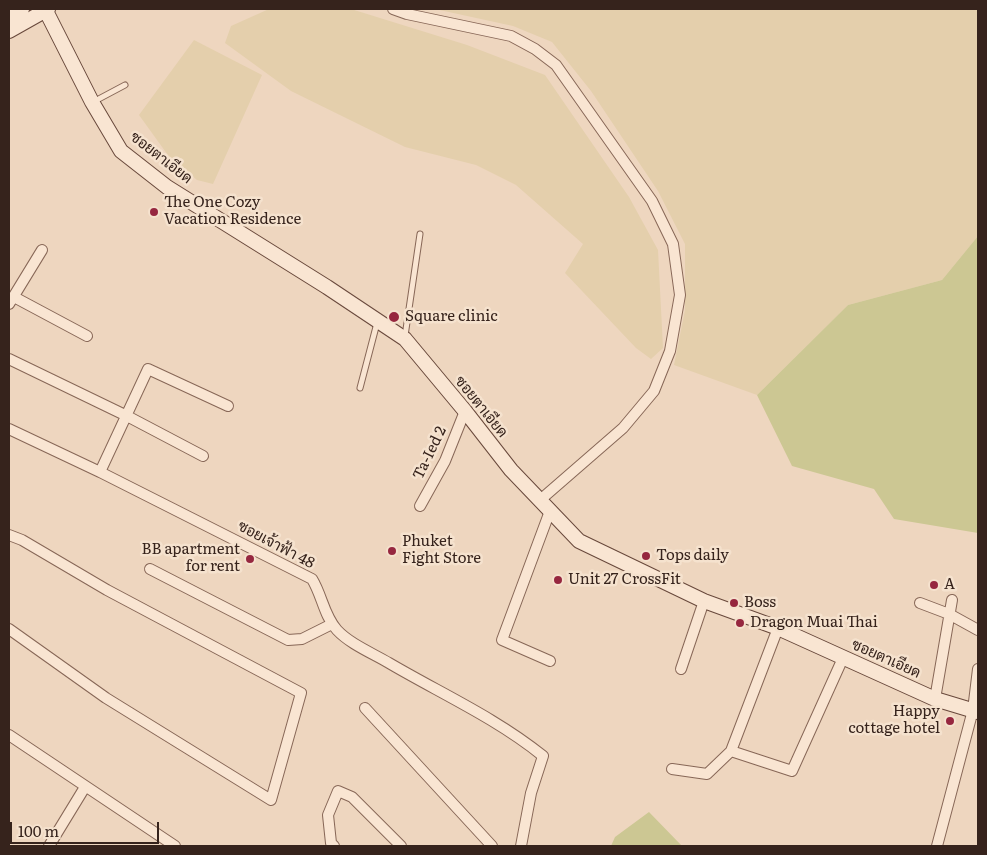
<!DOCTYPE html>
<html>
<head>
<meta charset="utf-8">
<style>
  body { margin:0 }
  #map { position:relative; width:987px; height:855px; overflow:hidden; background:#eed6bf; font-family:Literata,serif }
  canvas { display:block }
  .frame { position:absolute; inset:0; border:10px solid #36231c; pointer-events:none }
  .scale { position:absolute; left:10px; top:822px; width:149px; height:22px; box-sizing:border-box; border:2px solid #36231c; border-top:0; padding-left:6px; font-size:15px; line-height:18px; white-space:nowrap; color:#36231c; -webkit-text-stroke:4px #f5e2ce; paint-order:stroke }
</style>
</head>
<body>
<div id="map">
<canvas width="987" height="855"></canvas>
<div class="frame"></div>
<div class="scale">100 m</div>
</div>
<script>
const ctx = document.querySelector('canvas').getContext('2d');
ctx.lineJoin = 'round';
function paint(path, color) {
  ctx.fillStyle = color;
  ctx.fill(path, 'evenodd');
}
function trace(path, color, width, dash) {
  ctx.strokeStyle = color;
  ctx.lineWidth = width;
  ctx.lineCap = dash ? 'butt' : 'round';
  ctx.setLineDash(dash || []);
  ctx.stroke(path);
}
function write(font, color, halo, rows, align = 'center') {
  ctx.font = font + ' Literata,Sarabun,serif';
  ctx.lineWidth = 5;
  ctx.setLineDash([]);
  ctx.textBaseline = 'middle';
  ctx.strokeStyle = halo;
  ctx.fillStyle = color;
  for (const [text, x, y, turn = 0] of rows) {
    ctx.save();
    ctx.translate(x, y);
    ctx.rotate((+turn || 0) * Math.PI / 180);
    ctx.textAlign = isNaN(turn) ? turn : align;
    if (halo) ctx.strokeText(text, 0, 0);
    ctx.fillText(text, 0, 0);
    ctx.restore();
  }
}
const farmland = new Path2D(`
  M269,9h82l116,36 78,30 84,122 29,53 5,98 -12,11 -15,-11 -71,-75 18,-29 -67,-59 -40,-20 -71,-18 -114,-56 -66,-48 6,-17z
  M435,9h543v227l-36,44 -94,25 -91,90 -83,-30 11,-55v-66l-27,-53 -67,-100 -39,-49 -39,-16z
  M194,40l68,35 -49,109 -16,-4 -27,-22 -31,-43z`);
const green = new Path2D(`
  M978,236v297l-84,-14 -20,-30 -82,-23 -35,-71 91,-90 94,-25z
  M649,812l33,34h-71l4,-9z`);
const lane = new Path2D(`
  M93,102l32,-17
  M405,336l15,-102
  M360,388l17,-65`);
const street = new Path2D(`
  M393,9l14,5 104,22 24,13 21,16 96,136 21,43 7,51 -10,56 -16,40 -31,37 -84,73
  M14,297l73,39
  M9,304l33,-54
  M9,359l118,57 76,40
  M9,429l91,43 212,107c10,16 12,37 25,51 13,14 35,23 52,33 51,30 107,55 154,93l-12,37 -10,53
  M100,472l48,-103 80,37
  M420,506l25,-45 20,-50
  M550,511l-48,129 48,21
  M9,535l13,5 85,50 194,103 -30,107 -165,-102 -97,-69
  M150,569l138,71 14,-1 30,-15
  M920,603l29,11 29,16
  M681,669l23,-68
  M935,699l17,-99
  M365,708l127,138
  M9,735l166,111
  M731,751l47,-123
  M672,769l35,5 24,-23 61,20 51,-113
  M49,846l36,-59
  M334,846l-3,-3 -3,-28 10,-24 14,6 49,49
  M937,846l36,-136 5,-41`);
const secondary = new Path2D(`
  M45,9l47,93 29,49 46,36 160,100 78,52 60,72 46,59 68,71 125,60 74,27 157,71 43,13
  M9,16l13,-7
  M9,31l39,-22`);
const markers = [
  [154,212,5,"#96273f"],
  [394,317,6,"#96273f"],
  [392,551,5,"#96273f"],
  [646,556,5,"#96273f"],
  [250,559,5,"#96273f"],
  [558,580,5,"#96273f"],
  [934,585,5,"#96273f"],
  [734,603,5,"#96273f"],
  [740,623,5,"#96273f"],
  [950,721,5,"#96273f"]
];
const streetNames = [
  ["ซอยตาเอียด",161,158,38],
  ["ซอยตาเอียด",481,407,51],
  ["Ta-Ied 2",430,453,-64],
  ["ซอยเจ้าฟ้า 48",276,545,28],
  ["ซอยตาเอียด",886,659,24]
];
const poiNames = [
  ["The One Cozy",164,203],
  ["Vacation Residence",164,220],
  ["Square clinic",405,317],
  ["Phuket",402,542],
  ["Fight Store",402,559],
  ["BB apartment",240,550,"right"],
  ["for rent",240,567,"right"],
  ["Tops daily",656,556],
  ["Unit 27 CrossFit",568,580],
  ["A",944,585],
  ["Boss",744,603],
  ["Dragon Muai Thai",750,623],
  ["Happy",940,712,"right"],
  ["cottage hotel",940,729,"right"]
];
paint(farmland, '#e4cfac');
paint(green, '#ccc793');
trace(lane, '#876757', 7);
trace(street, '#876757', 12);
trace(secondary, '#68483b', 16);
trace(lane, '#f9e5d2', 5);
trace(street, '#f9e5d2', 10);
trace(secondary, '#f9e5d2', 14);
for (const [x, y, r, color] of markers) {
  const dot = new Path2D();
  dot.arc(x, y, r, 0, 2 * Math.PI);
  ctx.fillStyle = color;
  ctx.fill(dot);
  trace(dot, '#f5e2ce', 2);
}
write('15px', '#36231c', '#f5e2ce', streetNames);
write('15px', '#36231c', '#f5e2ce', poiNames, 'left');
</script>
</body>
</html>
